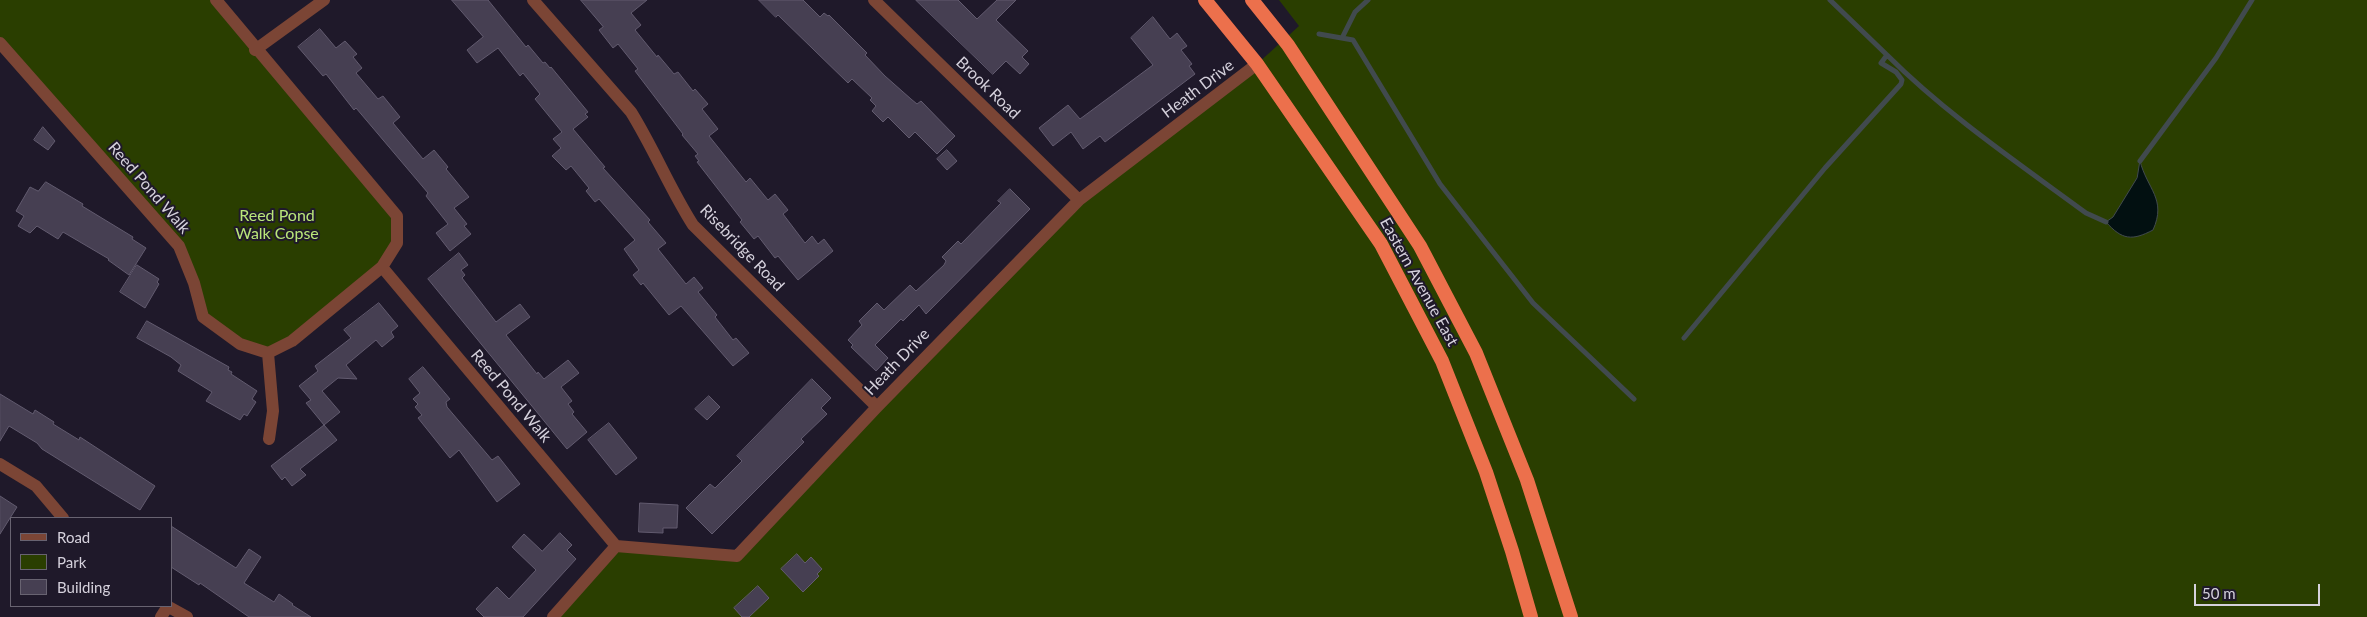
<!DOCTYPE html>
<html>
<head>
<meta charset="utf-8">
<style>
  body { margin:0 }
  #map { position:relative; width:2367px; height:617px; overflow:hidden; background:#1f192a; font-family:Lato,sans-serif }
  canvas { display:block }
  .legend { position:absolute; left:10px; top:517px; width:162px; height:90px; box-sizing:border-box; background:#1f192a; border:1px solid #686371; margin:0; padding:6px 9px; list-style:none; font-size:15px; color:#d5d1dc }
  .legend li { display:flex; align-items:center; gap:10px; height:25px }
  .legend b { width:25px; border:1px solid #686371 }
  .scale { position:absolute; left:2194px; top:584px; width:126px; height:22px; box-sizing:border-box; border:2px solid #d5d1dc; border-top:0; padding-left:6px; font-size:15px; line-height:18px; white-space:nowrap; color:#d5d1dc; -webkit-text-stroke:4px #1f192a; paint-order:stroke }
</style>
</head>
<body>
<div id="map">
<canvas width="2367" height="617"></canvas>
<ul class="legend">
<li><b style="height:6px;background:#7b4535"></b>Road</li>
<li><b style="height:14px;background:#2a3e00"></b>Park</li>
<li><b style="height:14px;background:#463f52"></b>Building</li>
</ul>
<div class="scale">50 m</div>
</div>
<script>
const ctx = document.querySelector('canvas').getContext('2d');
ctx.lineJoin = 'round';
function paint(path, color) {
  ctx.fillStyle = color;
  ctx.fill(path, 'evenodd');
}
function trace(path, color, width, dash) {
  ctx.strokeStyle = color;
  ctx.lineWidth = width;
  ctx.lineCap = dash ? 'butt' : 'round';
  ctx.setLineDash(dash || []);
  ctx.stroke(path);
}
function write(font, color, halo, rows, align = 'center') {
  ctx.font = font + ' Lato,sans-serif';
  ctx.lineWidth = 4;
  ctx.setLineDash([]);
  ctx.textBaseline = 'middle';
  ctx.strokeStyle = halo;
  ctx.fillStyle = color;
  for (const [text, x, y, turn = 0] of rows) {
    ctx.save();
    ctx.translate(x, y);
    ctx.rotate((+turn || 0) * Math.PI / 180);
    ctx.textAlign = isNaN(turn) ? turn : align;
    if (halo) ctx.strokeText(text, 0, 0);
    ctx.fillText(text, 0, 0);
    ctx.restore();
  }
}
const green = new Path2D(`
  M0,0h216l181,216v27l-15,24 -114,86 -65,-36 -24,-71 -179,-203z
  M1279,0h1088v617h-1814l63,-71 121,10 342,-356 178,-136 42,-38z`);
const water = new Path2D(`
  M2140,161c7,28 27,38 13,69 -21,11 -31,10 -47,-8l7,-5 24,-39z`);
const stream = new Path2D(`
  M1830,0l57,55
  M1319,34l34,6 87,144 93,119 101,96
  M1342,38l13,-26 13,-12
  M2140,161l76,-103 36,-58
  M1684,338l141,-170 76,-84 1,-4 -6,-8 -15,-9 6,-8c59,59 131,108 199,158l20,9`);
const building = new Path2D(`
  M452,0h36l38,47 2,-2 15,18 2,-1 5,6 1,-1 37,45 -3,2 3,3 -15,12 32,38 -2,1 47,52 -2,2 18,21 -8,6 28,35 8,-7 9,11 -5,4 19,23 -2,2 18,23 3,-2 13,15 -16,13 -52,-60 -12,9 -26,-32 -2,2 -8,-10 6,-5 -15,-21 11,-9 -36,-41 -4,3 -9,-11 3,-3 -18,-22 -5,4 -14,-14 9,-8 -8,-9 9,-7 -27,-33 5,-5 -17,-21 -3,3 -22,-28 -21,15 -10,-13 16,-13z
  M581,0h66l-16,13 10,12 -6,5 22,27 1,-2 16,19 4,-2 15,19 2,-2 13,15 -6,5 16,20 -9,7 37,46 4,-4 18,22 7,-6 13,16 -5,4 22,29 7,-7 6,8 6,-5 9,12 -35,29 -20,-24 -3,2 -17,-22 -4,3 -14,-17 2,-2 -45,-58 2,-1 -4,-5 3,-2 -16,-19 1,-1 -48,-63 3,-2 -20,-25 -5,4 -14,-18 4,-3z
  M759,0h44l17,17 4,-4 4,3 1,-1 38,38 -2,2 20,21 26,23 6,5 4,-3 34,35 -18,18 -22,-22 -6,6 -21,-21 -5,5 -11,-11 4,-5 -6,-6 2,-2 -20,-19 -4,4 -70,-68 -2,2z
  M916,0h42l19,19 20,-19h19l-20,20 32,31 -6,6 7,7 -9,10 -14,-13 -13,13z
  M1153,17l17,22 7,-6 10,13 -6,4 11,14 -3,2 6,8 -90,68 -5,-6 -17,13 -12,-17 -18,14 -14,-18 29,-23 12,14 73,-54 -22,-27z
  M320,29l16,19 9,-7 12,13 -4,3 9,11 -6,5 22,26 5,-3 17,21 -7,6 30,36 11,-9 14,17 -2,2 23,28 -15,11 13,16 -3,2 7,8 -21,17 -14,-18 12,-9 -22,-28 2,-3 -72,-85 -2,2 -28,-36 -3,2 -25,-29z
  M43,127l12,14 -7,9 -14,-10z
  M947,150l10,11 -10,9 -10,-11z
  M46,182l37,22 -1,2 51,31 -1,2 14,9 -17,27 -21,-15 1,-1 -46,-27 -5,7 -21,-13 -7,7 -12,-7 6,-10 -8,-5 14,-24 8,4z
  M1010,189l20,20 -104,105 -7,-9 -16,16 -2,-2 -26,26 13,13 -12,13 -25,-24 2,-2 -5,-5 14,-15 -3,-4 18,-18 7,7 26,-25 6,6 28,-26 2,-4 -4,-4 16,-16 3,3 40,-41 -3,-2z
  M459,253l9,12 -7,5 4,5 -3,3 34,44 24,-18 10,13 -24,18 31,39 1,-2 6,7 24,-19 11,13 -18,14 11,14 -4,3 6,8 -2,2 15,18 -20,17 -139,-170z
  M137,265l22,14 -2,3 2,2 -14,24 -25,-16z
  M379,303l19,23 -7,6 3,5 -12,10 -6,-7 -30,25 11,14 -19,-1 -16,13 18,21 -16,13 13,15 -37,29 6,6 -14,11 -7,-9 -3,3 -11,-14 53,-41 -18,-22 5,-3 -12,-14 19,-15 -3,-5 36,-28 -7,-8z
  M147,321l82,46 -1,3 4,2 -1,2 26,17 -5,8 4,3 -9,14 -3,-2 -4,6 -34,-19 6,-9 -34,-21 3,-6 -10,-8 -34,-19z
  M423,367l27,32 -4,3 1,5 28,33 17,20 6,-4 22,28 -23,18 -38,-52 -9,8 -32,-40 4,-3 -7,-8 3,-3 -5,-5 7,-6 -11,-14z
  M812,379l19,19 -10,10 6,6 -26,25 3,3 -92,92 -26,-26 24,-24 5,4 27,-27 -5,-5z
  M0,394l33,20 2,-4 19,12 -1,2 26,16 1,-3 75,49 -15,24 -98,-61 -5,-6 -28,-17 -9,15z
  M709,396l11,11 -13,13 -12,-11z
  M609,423l28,35 -21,17 -28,-35z
  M0,496l17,11 -17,27z
  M640,503l38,2 -1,23h-14v5l-24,-1z
  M171,526l65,42 13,-19 12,8 -17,26 30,19 5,-8 14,10 -1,1 19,12h-62l-49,-34 -1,2 -28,-18z
  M560,533l12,12 -5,5 9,9 -53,58h-39l-8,-8 21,-22 12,12 27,-29 -24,-23 12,-13 18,17z
  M797,554l8,9 6,-6 11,12 -5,5 2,2 -16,16 -22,-23z
  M758,586l11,12 -20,19h-7l-8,-9z`);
const minor = new Path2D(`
  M216,0l181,216v27l-15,24 234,279
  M533,0l98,112c23,37 39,77 62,113l184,182
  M874,0l205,200
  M0,43l179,203 15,37 9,34 37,27 28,9 24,-12 90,-74
  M255,50l69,-50
  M268,353l5,58 -4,28
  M0,464l36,22 27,32
  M167,606l20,11
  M161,617l7,-11
  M553,617l63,-71 121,10 140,-149 202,-207 178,-136`);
const trunk = new Path2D(`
  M1205,0l52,64 124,180 61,117 44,111 26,79 19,66
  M1252,0l36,45 132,201 56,107 51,127 44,137`);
const streetNames = [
  ["Brook Road",988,88,44],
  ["Heath Drive",1198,89,-37],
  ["Reed Pond Walk",149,188,49],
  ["Risebridge Road",742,248,46],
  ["Eastern Avenue East",1419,282,61],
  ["Heath Drive",897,362,-46],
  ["Reed Pond Walk",511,396,50]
];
const parkNames = [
  ["Reed Pond",277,216],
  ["Walk Copse",277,234]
];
paint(green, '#2a3e00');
paint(water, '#021011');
trace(water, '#414a4e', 1);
trace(stream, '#414a4e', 5);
paint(building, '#463f52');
trace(building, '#625b6f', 1);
trace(minor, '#7b4535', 12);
trace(trunk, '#ec704c', 14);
write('16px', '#d5d1dc', '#1f192a', streetNames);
write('16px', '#bae67a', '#1f192a', parkNames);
</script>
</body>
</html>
